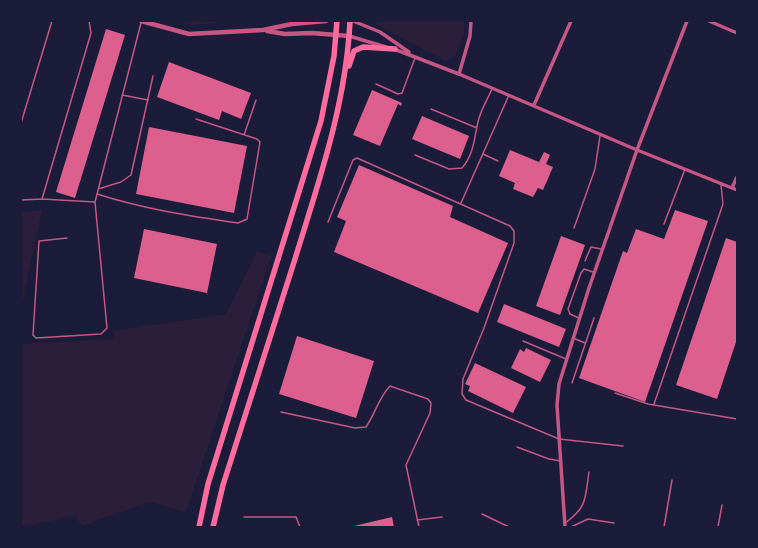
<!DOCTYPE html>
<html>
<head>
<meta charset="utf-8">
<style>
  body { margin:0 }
  #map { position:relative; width:758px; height:548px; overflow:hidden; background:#1b1b3a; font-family:Barlow,sans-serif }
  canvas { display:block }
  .frame { position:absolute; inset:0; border:22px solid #1b1b3a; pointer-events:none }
</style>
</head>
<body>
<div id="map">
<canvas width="758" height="548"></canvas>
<div class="frame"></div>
</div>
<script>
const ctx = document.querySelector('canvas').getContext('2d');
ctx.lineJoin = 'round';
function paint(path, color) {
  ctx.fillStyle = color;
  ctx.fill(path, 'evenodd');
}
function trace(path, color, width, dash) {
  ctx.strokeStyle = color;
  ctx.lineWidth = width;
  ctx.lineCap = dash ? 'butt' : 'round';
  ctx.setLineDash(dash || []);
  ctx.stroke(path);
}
const green = new Path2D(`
  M175,21h60l-42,4z
  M377,21h87l1,9 -9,25 -11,6 -69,-37z
  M42,210l-21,98v-96z
  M257,251l14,5 -85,256 -37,-10 -67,24 -7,-10 -54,11v-183l93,-5 -1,-8 113,-17z`);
const building = new Path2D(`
  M106,29l19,6 -50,163 -19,-6z
  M169,62l82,31 -10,26 -19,-8 -3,9 -62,-23z
  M372,90l30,13 -1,3 -3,-2 -18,42 -27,-11z
  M422,116l47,20 -9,23 -48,-20z
  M149,127l98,19 -13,67 -98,-19z
  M510,150l29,12 5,-10 6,3 -4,9 7,3 -10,23 -5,-2 -5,9 -20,-8 2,-6 -16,-7z
  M359,165l94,41 -3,11 58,26 -30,70 -144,-61 12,-31 -9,-4z
  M675,210l33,11 -63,181 -66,-24 44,-127 4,2 9,-24 28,10z
  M144,229l73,15 -10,49 -73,-15z
  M561,236l24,9 -25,70 -24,-9z
  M726,238l11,4v97l-20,60 -41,-14z
  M504,304l62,25 -7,18 -62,-25z
  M297,336l77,25 -18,57 -77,-24z
  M526,348l25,12 -11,22 -29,-14 9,-19 4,3z
  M475,363l51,24 -13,26 -45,-22 2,-5 -5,-2z
  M392,517l2,10h-40v-1z`);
const service = new Path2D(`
  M376,84l22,10 4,-1 13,-35
  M122,95l26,5
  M431,109l46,19
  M21,123l31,-102
  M244,135l12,-35
  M483,154l15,7
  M415,155l34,14 13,-1c13,-15 12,-32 17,-50 3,-10 9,-20 13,-29
  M98,189l23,-7 10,-7 22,-99
  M97,194c47,15 92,22 141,29l9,-4 13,-77 -3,-3 -61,-20
  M42,199l49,-166 -2,-12
  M21,200l21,-1 53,3
  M461,203l48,-108
  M328,222l25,-62 4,-2 153,68 4,5v12l-30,85 -21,51 -1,15 4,6 93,39 64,7
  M664,224l21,-55
  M574,228l21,-59 5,-33
  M67,238l-28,3 -6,94 3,3 65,-4 6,-6 -12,-126 46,-179
  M585,261l6,-14 10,2
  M579,318l-9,-4 -2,-5 13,-36 3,-4 9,3
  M573,338l12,5
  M523,341l43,18
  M572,383l22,-65
  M615,393l33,11 89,15
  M654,404l69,-200 -2,-19
  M281,412l74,16 11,-1c9,-13 13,-30 24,-41l38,13 3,4 -1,10 -24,52 13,62
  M517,447l32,12 12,2
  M482,514l27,13
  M244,517h52l4,10
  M417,520l25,-3
  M565,523c23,-16 20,-26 24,-51
  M571,527l17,-8 26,4
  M664,527l8,-47
  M718,527l4,-22`);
const minor = new Path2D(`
  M353,21l27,11 29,20
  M709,21l28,12
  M349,36l37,11
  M394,49l65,25 178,76 100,40
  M459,74l11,-38 1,-15
  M534,105l37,-84
  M732,188l5,-11
  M565,527l-8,-122 2,-21 30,-96 48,-138 50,-129`);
const tertiary = new Path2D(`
  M141,21l48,13 74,-4 29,-6 34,-3
  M267,31l18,3 27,-1 37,3`);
const primary = new Path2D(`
  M349,66l5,-15 9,-4 32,2
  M199,527l9,-43 113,-363 13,-65 3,-35
  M213,527l10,-42c24,-75 48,-150 72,-226 24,-78 51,-155 55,-238`);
paint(green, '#2a1e3b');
paint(building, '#dd5f8e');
trace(service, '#c65784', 1.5);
trace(minor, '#c65784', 3.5);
trace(tertiary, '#c65784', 4.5);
trace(primary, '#ff6b9d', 5.5);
</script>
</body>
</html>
